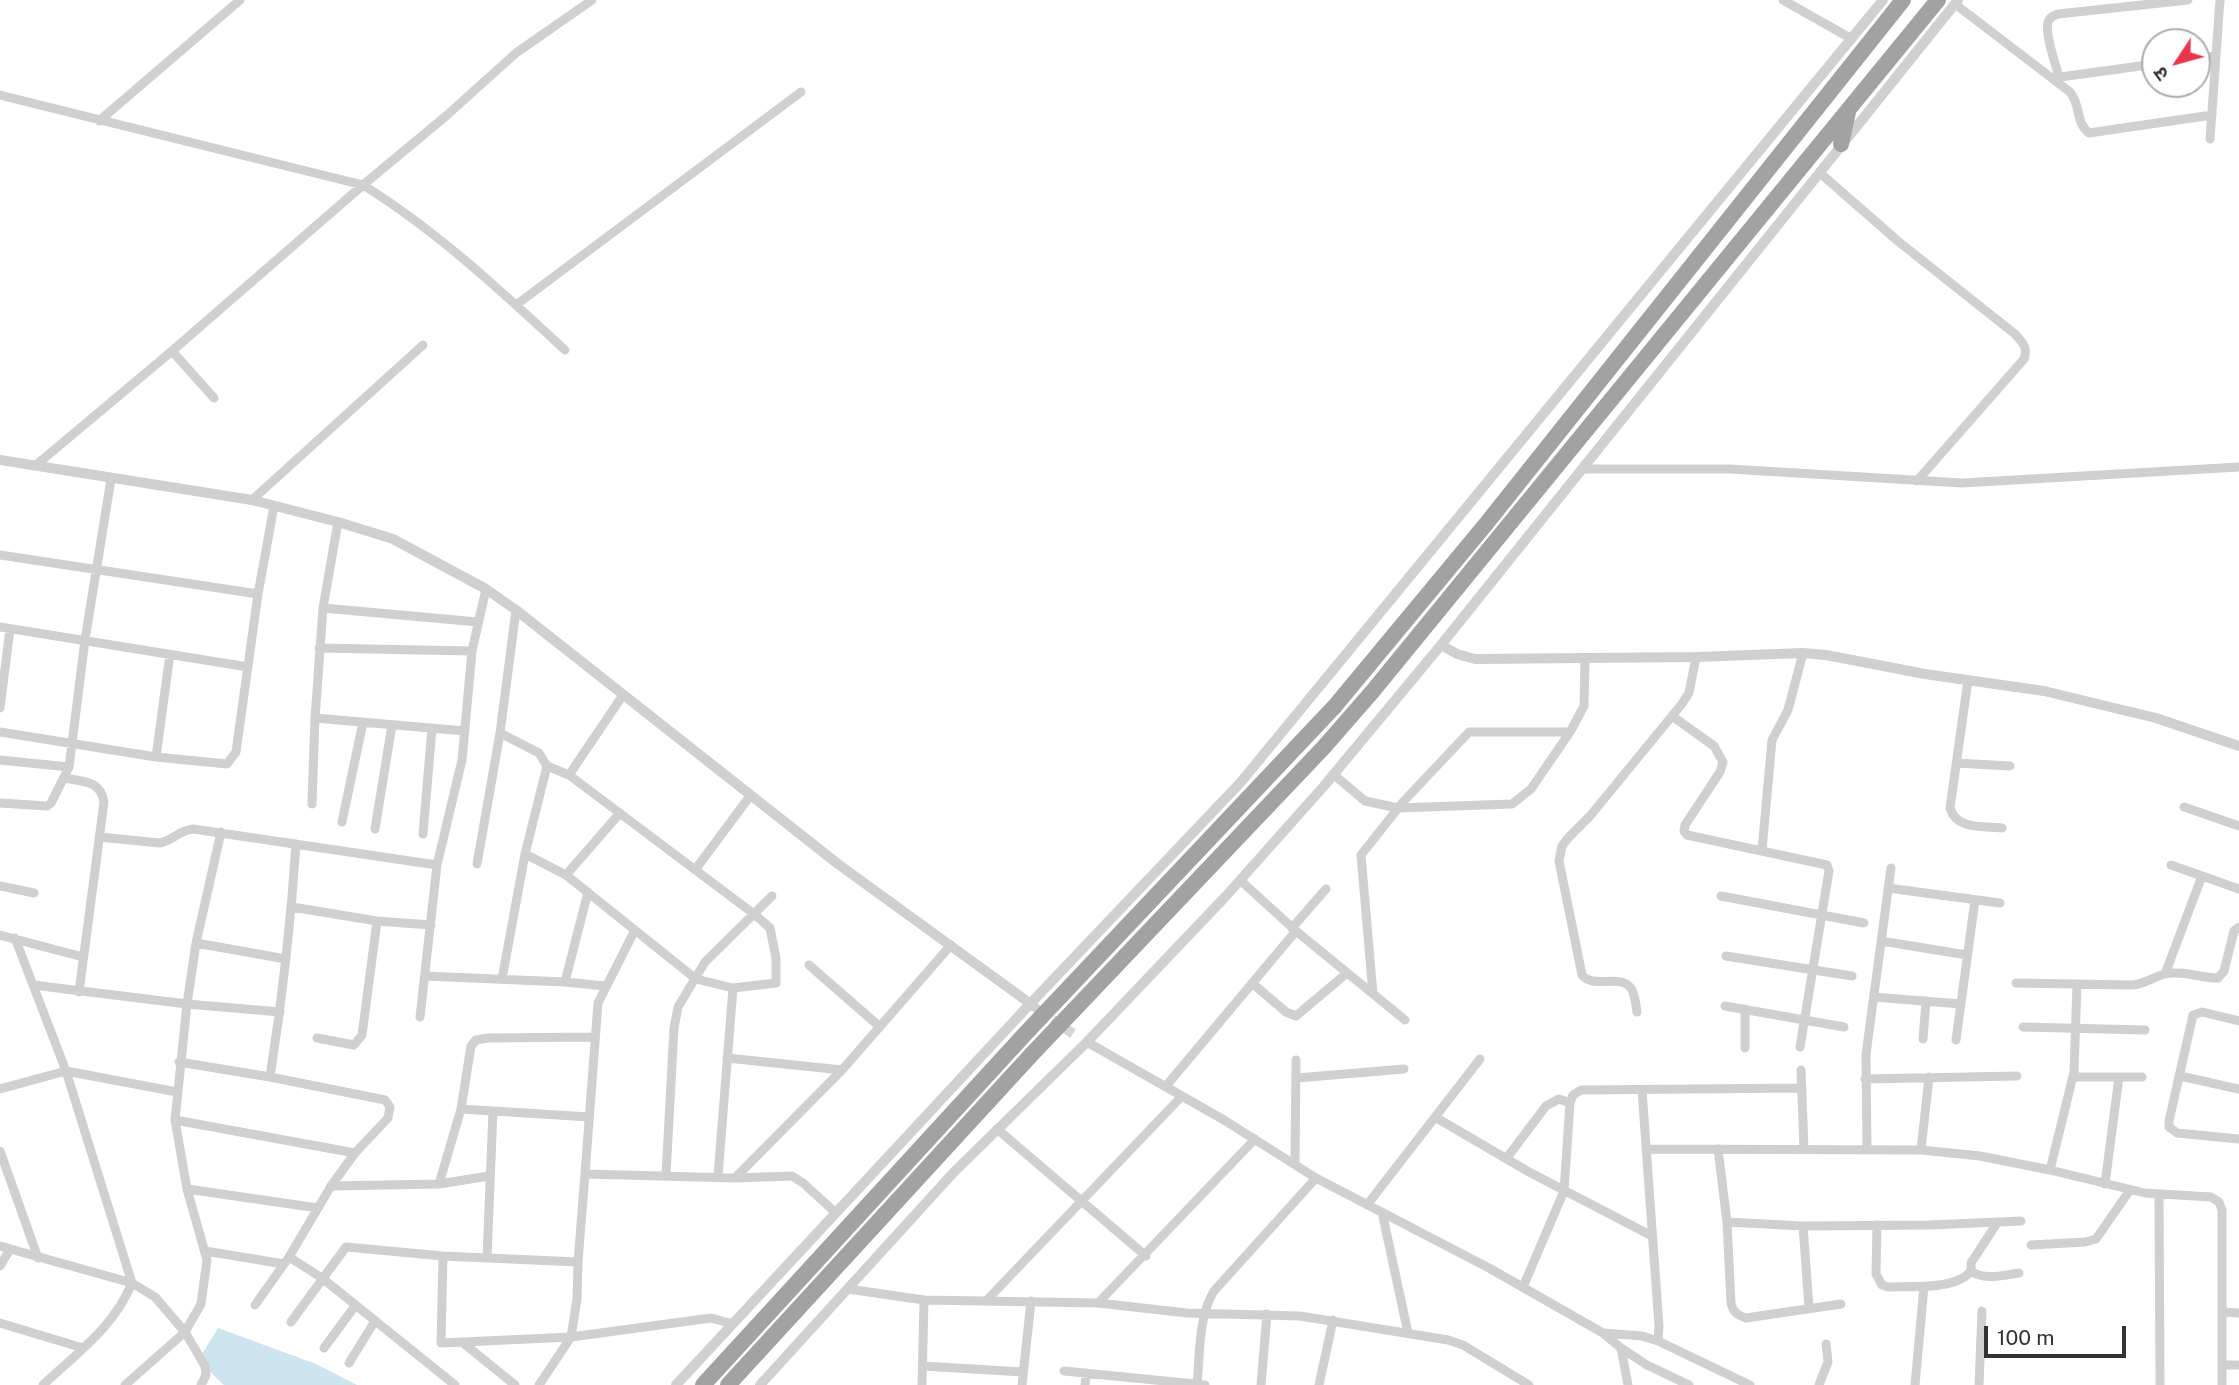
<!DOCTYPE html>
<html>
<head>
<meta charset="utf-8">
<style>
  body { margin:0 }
  #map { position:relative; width:2239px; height:1385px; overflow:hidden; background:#fff; font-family:"Public Sans","Noto Sans Devanagari",sans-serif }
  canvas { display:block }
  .north { position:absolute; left:2141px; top:28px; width:70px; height:70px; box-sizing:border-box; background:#fff; border:2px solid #adadad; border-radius:50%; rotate:234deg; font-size:19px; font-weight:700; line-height:28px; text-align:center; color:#333 }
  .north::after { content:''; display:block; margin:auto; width:24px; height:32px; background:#ea344c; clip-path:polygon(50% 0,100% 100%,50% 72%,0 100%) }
  .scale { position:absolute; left:1984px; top:1326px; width:142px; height:32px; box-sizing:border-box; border:4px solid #333; border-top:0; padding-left:9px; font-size:21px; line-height:24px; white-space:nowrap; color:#333; -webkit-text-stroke:5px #fff; paint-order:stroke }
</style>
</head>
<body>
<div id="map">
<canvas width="2239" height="1385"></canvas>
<div class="north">उ</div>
<div class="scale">100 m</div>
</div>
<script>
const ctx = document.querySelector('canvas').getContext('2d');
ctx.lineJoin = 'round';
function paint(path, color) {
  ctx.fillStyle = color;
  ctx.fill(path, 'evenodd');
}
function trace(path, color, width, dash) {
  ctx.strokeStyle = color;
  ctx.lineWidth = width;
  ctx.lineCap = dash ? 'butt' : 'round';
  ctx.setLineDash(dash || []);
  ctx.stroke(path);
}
const water = new Path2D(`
  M218,1328l98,36 41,21h-133l-18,-17 -4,-14z`);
const tertiaryTunnel = new Path2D(`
  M1040,1011l35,24`);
const minor = new Path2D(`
  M1783,0l69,39
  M1955,4l115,88c11,13 5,30 19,41l123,-18
  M2197,58l19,-2
  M2059,77c-3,-11 -16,-48 -10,-57 2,-4 5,-4 9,-6l130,-14
  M2053,78l102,-14
  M0,95l363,90c74,46 138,106 202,165
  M99,121l141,-121
  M2210,139l10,-139
  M1820,173l79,69 116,92c8,9 13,13 9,25l-107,122
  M516,305l285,-213
  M172,351l42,47
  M35,466l137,-115 191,-166 83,-69 70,-63 76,-53
  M1583,469h147l232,14 277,-16
  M252,500l171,-155
  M0,555l258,39
  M323,608l155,14
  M0,627l248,40
  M319,648l153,3
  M1968,680l-18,128c6,22 34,18 52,20
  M0,708l10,-79
  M1672,716l42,30 9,16 -3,10 -35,53 -1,6 3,4 140,30 2,6 -29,176
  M315,718l150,13
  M0,732l156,25 71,7 9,-12 22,-158 16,-88
  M500,733l39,20 8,13 22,9 185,139 16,14 6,30v25l-43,5 -37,-9 -130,-104 54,-62
  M156,757l14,-103
  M0,760l69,7
  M1956,763l54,3
  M547,766l-22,88 41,21
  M1333,774l32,27 33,7 114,-4 19,-15 39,-57 14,-26 1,-48
  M569,775l54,-80
  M65,778c19,4 35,2 39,24l-25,190
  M0,803l47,3 4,-3 18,-36 16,-127 26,-161
  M312,804l3,-86 8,-110 15,-86
  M2184,807l55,19
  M342,822l21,-100
  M375,829l17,-104
  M423,834l9,-106
  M99,837l61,6c13,-3 20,-13 33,-14l244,36 -17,152
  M1762,850l10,-110 16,-30 15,-57
  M477,864l23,-131 16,-123
  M437,865l25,-105 10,-109 14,-62
  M2171,865l68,24
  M695,870l55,-74
  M1240,880l56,51 109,89
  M0,886l34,7
  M1888,888l112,15
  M1721,896l143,27
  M292,907l85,14 54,4
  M1292,928l34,-39
  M635,930l-37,73 -13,171 150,4 57,-2 11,7 33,30
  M0,935l83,22
  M15,938l51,133 66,212c-18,44 -55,70 -89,102
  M1881,941l86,14
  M196,943l90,16
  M1726,956l126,20
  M809,965l71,62
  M2165,974l37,-98
  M425,976l140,6 40,4
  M502,979l23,-125
  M565,982l23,-90
  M1252,983l34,29 10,4 51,-43
  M2016,983l116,2c13,-1 21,-8 33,-11 16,-4 36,4 53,4l6,-7 10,-40 5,-4
  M33,985l154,19 93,8
  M1373,994l-12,-139 42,-53 66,-70h101
  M1874,997l87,7
  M1725,1006l119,21
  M1637,1012c-1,-7 -2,-16 -5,-22 -9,-18 -38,0 -50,-15l-23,-114 3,-15 6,-8 22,-22 91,-111 8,-12 7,-36
  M2239,1021l-37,-9 -9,3 -24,106v6l8,6 62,6
  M2023,1027l122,3
  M317,1038l37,7 8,-10 15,-114
  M1923,1039l3,-38
  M1956,1040l19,-140
  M1087,1042l137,78 92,58 173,90 114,65 18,15 26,17 42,20
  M1745,1048v-39
  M727,1058l115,12
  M179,1062l91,15 115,23 5,7 -2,11 -33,35 -24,33 108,-2 50,-8
  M1801,1070l3,79
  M2180,1076l59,13
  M270,1077c12,-77 21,-155 26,-233
  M2073,1077h69
  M1297,1078l107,-9
  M1865,1079l152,-3
  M1166,1086l130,-155
  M0,1089l66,-18 111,21
  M1642,1090l17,236 -1,15
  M461,1109l128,8
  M1435,1117l94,55 123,64
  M175,1120l180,33
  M997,1129l149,127
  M1646,1149l275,1 59,6 70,14 95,23 66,4 8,5 3,8v175
  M1718,1149l9,73 76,4 6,82
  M1867,1150l-1,-96 25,-186
  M1921,1150l8,-73
  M0,1151l38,107
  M1506,1159l40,-53 13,-7 11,4
  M1295,1164l1,-104
  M2050,1170l24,-98 3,-88
  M666,1175l8,-147 4,-21 27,-45 67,-66
  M718,1176l15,-188
  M735,1178l107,-108 109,-125
  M439,1184l22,-75 10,-63 5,-6 12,-2 106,-1
  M2105,1184l14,-107
  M187,1189l131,19
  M2159,1195l1,190
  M1367,1205l113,-146
  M1382,1212l26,121
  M1727,1222l4,81c2,9 6,12 15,15l95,-14
  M1997,1223l-26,40v8c13,10 33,4 48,2
  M1877,1225l-1,49 6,11 6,2c23,-1 69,3 83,-16
  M1803,1226l127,-1 91,-4
  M2031,1245l54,-3 11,-3 34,-49
  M0,1246l132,37 23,14 30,35 20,34 1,9 -5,10
  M205,1251l79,13
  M443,1256l-2,87 130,-6 140,-19 22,6
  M289,1257l33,21 133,107
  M487,1258l6,-147
  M0,1266l10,-17
  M1523,1287l41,-96 6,-88 3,-8 8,-5 221,-2
  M848,1289l76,11 174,3 89,10 113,3 148,24 15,5 66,40
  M986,1301l196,-205
  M1098,1303l157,-164
  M255,1305l34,-48 42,-71
  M2223,1312l16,1
  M291,1322l55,-75 97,9 135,6
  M0,1323l83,25
  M1603,1333l39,3 16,5 92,44
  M462,1342l53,43
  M324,1348l31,-42
  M1621,1348l7,37
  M349,1363l26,-42
  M2222,1365h17
  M923,1366l100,6
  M1064,1371l141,14
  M125,1385l60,-53 16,-28 6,-44 -20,-71 -12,-69 12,-116 9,-61 25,-111
  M539,1385l32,-48 6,-38 1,-37 7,-88
  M922,1385l2,-85
  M1022,1385l9,-84
  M1085,1385l1,-12
  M1197,1385c3,-30 1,-68 17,-94l102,-113
  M1261,1385l6,-71
  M1319,1385l14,-65
  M1819,1385l9,-23 -2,-18
  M1915,1385l9,-99
  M1979,1385l3,-74`);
const tertiary = new Path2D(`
  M0,460l252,40 86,22 55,17 93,50 30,21 322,254 197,143
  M1441,645l16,9 18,5 221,-2 107,-4 23,2 99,19 119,17 112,27 83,28
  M676,1385l354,-381 211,-222 642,-782
  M760,1385l194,-213 133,-130 139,-146 98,-110 117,-141 517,-645`);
const trunk = new Path2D(`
  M1841,144l7,-32
  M703,1385l322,-351 310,-328 151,-182 417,-524
  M728,1385l304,-331 292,-307 48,-55 566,-692`);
paint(water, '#cee4ef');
trace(tertiaryTunnel, '#d6d6d6', 10, [10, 5]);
trace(minor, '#d0d0d0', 9);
trace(tertiary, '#d0d0d0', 10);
trace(trunk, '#a2a2a2', 16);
</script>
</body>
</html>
